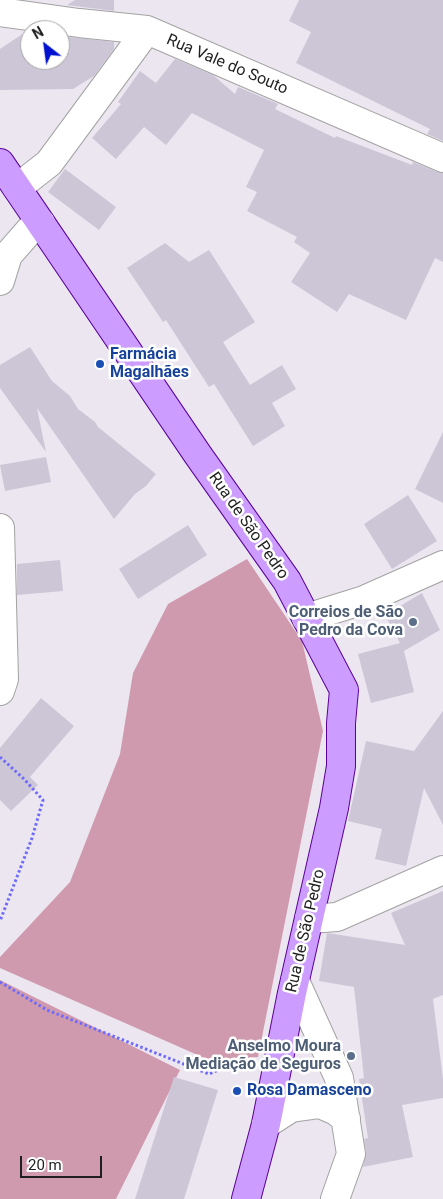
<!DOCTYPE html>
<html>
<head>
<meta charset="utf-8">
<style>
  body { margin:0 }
  #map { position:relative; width:443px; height:1199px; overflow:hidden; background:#ece6f0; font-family:Roboto,sans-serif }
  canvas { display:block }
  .north { position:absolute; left:20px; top:20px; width:50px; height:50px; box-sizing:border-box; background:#fff; border:1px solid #a5a5a5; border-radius:50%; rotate:330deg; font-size:14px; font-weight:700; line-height:20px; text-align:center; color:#1f1f1f }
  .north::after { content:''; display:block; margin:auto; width:18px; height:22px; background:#0012cf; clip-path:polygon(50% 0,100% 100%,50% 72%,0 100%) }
  .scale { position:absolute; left:20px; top:1156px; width:82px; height:22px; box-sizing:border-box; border:2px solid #1f1f1f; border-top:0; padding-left:6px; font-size:15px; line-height:18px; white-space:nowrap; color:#1f1f1f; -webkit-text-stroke:4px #fff; paint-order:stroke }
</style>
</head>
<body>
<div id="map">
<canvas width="443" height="1199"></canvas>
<div class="north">N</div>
<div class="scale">20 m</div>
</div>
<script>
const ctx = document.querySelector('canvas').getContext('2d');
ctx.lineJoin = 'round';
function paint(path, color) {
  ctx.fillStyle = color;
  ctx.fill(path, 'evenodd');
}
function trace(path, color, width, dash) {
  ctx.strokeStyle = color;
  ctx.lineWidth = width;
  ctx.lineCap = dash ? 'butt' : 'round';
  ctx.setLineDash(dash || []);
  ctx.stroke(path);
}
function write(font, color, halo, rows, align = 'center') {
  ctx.font = font + ' Roboto,sans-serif';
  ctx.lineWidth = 5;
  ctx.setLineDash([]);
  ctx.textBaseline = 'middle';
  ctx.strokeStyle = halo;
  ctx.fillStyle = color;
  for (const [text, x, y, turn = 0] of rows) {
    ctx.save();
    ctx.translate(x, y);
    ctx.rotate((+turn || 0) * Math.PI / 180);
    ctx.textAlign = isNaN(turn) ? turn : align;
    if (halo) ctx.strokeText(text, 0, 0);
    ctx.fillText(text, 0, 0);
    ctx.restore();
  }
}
const forest = new Path2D(`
  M247,559l55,82 21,90 -65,326 -49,3 -209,-92v-11l70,-75 50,-128 13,-81 35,-69z
  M0,980l180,90 -64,129h-116z`);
const building = new Path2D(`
  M75,0h39v11l-47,-6z
  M299,0h144v141l-16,-7 3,-5 -134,-66 15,-31 -22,-11z
  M27,31l3,1v28h30v-24l54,6v7l-20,27 -21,13 -73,1v-41z
  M175,59l38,16 22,19 3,-7 40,17 -3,5 60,29 1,-2 76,29 1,-3 24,10 6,1v89l-8,-4 -29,62 -57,-26 -12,18 -46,-30 19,-29 -16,-11 3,-5 -50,-26 10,-19 -11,-5 18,-37 -72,-37 -26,32 -22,-18 -28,32 -24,-21 29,-34 -3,-2 22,-31 16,12z
  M65,169l51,38 -17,23 -51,-38z
  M165,243l24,19 20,-12 46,72 -32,20 27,43 32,-20 14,24 -24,14 13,23 -32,20 -39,-62 -5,3 -43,-67 -3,2 -36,-54z
  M30,347l22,34 18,15 8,13 17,13 3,5 58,47 -10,12 -11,8 -21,25 -77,-111 9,44 -46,-64v-23z
  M443,432v71l-28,-14z
  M46,457l5,25 -46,9 -5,-26z
  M408,495l29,46 -45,28 -28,-45z
  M188,525l19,30 -69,44 -19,-30z
  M60,560l3,31 -46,4v-31z
  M422,593l18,37 -36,21 10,41 -43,11 -13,-49 42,-11 -15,-28z
  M41,698l33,28 -44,51 8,8 -27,26 -11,-11v-52z
  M443,711v114l-19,-37 -18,78 -31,-7 7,-30 -34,-8 18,-80 48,10z
  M443,891v104l-10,4 10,80v19l-41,7 11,52 -50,10 3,-15 -2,-13 4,-1 -9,-59 5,-1 -10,-91 -35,-6 8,-48 78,12 -14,-32z
  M174,1077l44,13 -34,109h-49z`);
const path = new Path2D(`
  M0,757l24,22 19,21 -11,38 -32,83
  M0,982l47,28 162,64 21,-9 19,3`);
const minor = new Path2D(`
  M0,12l79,11 68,7 296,128
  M17,188l32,-25 98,-133
  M0,281l8,-26 22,-25 11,-7
  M0,528l4,151 -4,12
  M306,618l58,-18 79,-35
  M309,919l28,-2 106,-47
  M295,981l44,97 12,76 -16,45
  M266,1124l25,-16 29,-4 16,7 10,8`);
const major = new Path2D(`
  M0,163l198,292 89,126 57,109 -3,33v43l-7,42 -42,185 -26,131 -20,75`);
const markers = [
  [100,364,5,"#1a4fb4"],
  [413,622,5,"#5c6f8a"],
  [351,1056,5,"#5c6f8a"],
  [237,1091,5,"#1a4fb4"]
];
const streetNames = [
  ["Rua Vale do Souto",227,65,23],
  ["Rua de São Pedro",248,526,55],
  ["Rua de São Pedro",306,931,-77]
];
const transitNames = [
  ["Farmácia",110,355],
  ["Magalhães",110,373],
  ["Rosa Damasceno",247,1091]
];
const serviceNames = [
  ["Correios de São",403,613],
  ["Pedro da Cova",403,631],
  ["Anselmo Moura",341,1047],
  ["Mediação de Seguros",341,1065]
];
paint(forest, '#d09aae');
paint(building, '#ccc6d7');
trace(minor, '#a3a3a3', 30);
trace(major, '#5a009b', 30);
trace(path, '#6d6afc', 3, [2.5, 2.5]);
trace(minor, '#fff', 28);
trace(major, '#cc9dfe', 28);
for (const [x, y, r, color] of markers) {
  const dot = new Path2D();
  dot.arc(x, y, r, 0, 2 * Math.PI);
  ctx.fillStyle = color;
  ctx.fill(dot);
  trace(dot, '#fff', 2);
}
write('16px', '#1f1f1f', '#fff', streetNames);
write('bold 16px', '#164399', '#fff', transitNames, 'left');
write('bold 16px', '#4e5e75', '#fff', serviceNames, 'right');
</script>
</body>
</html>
